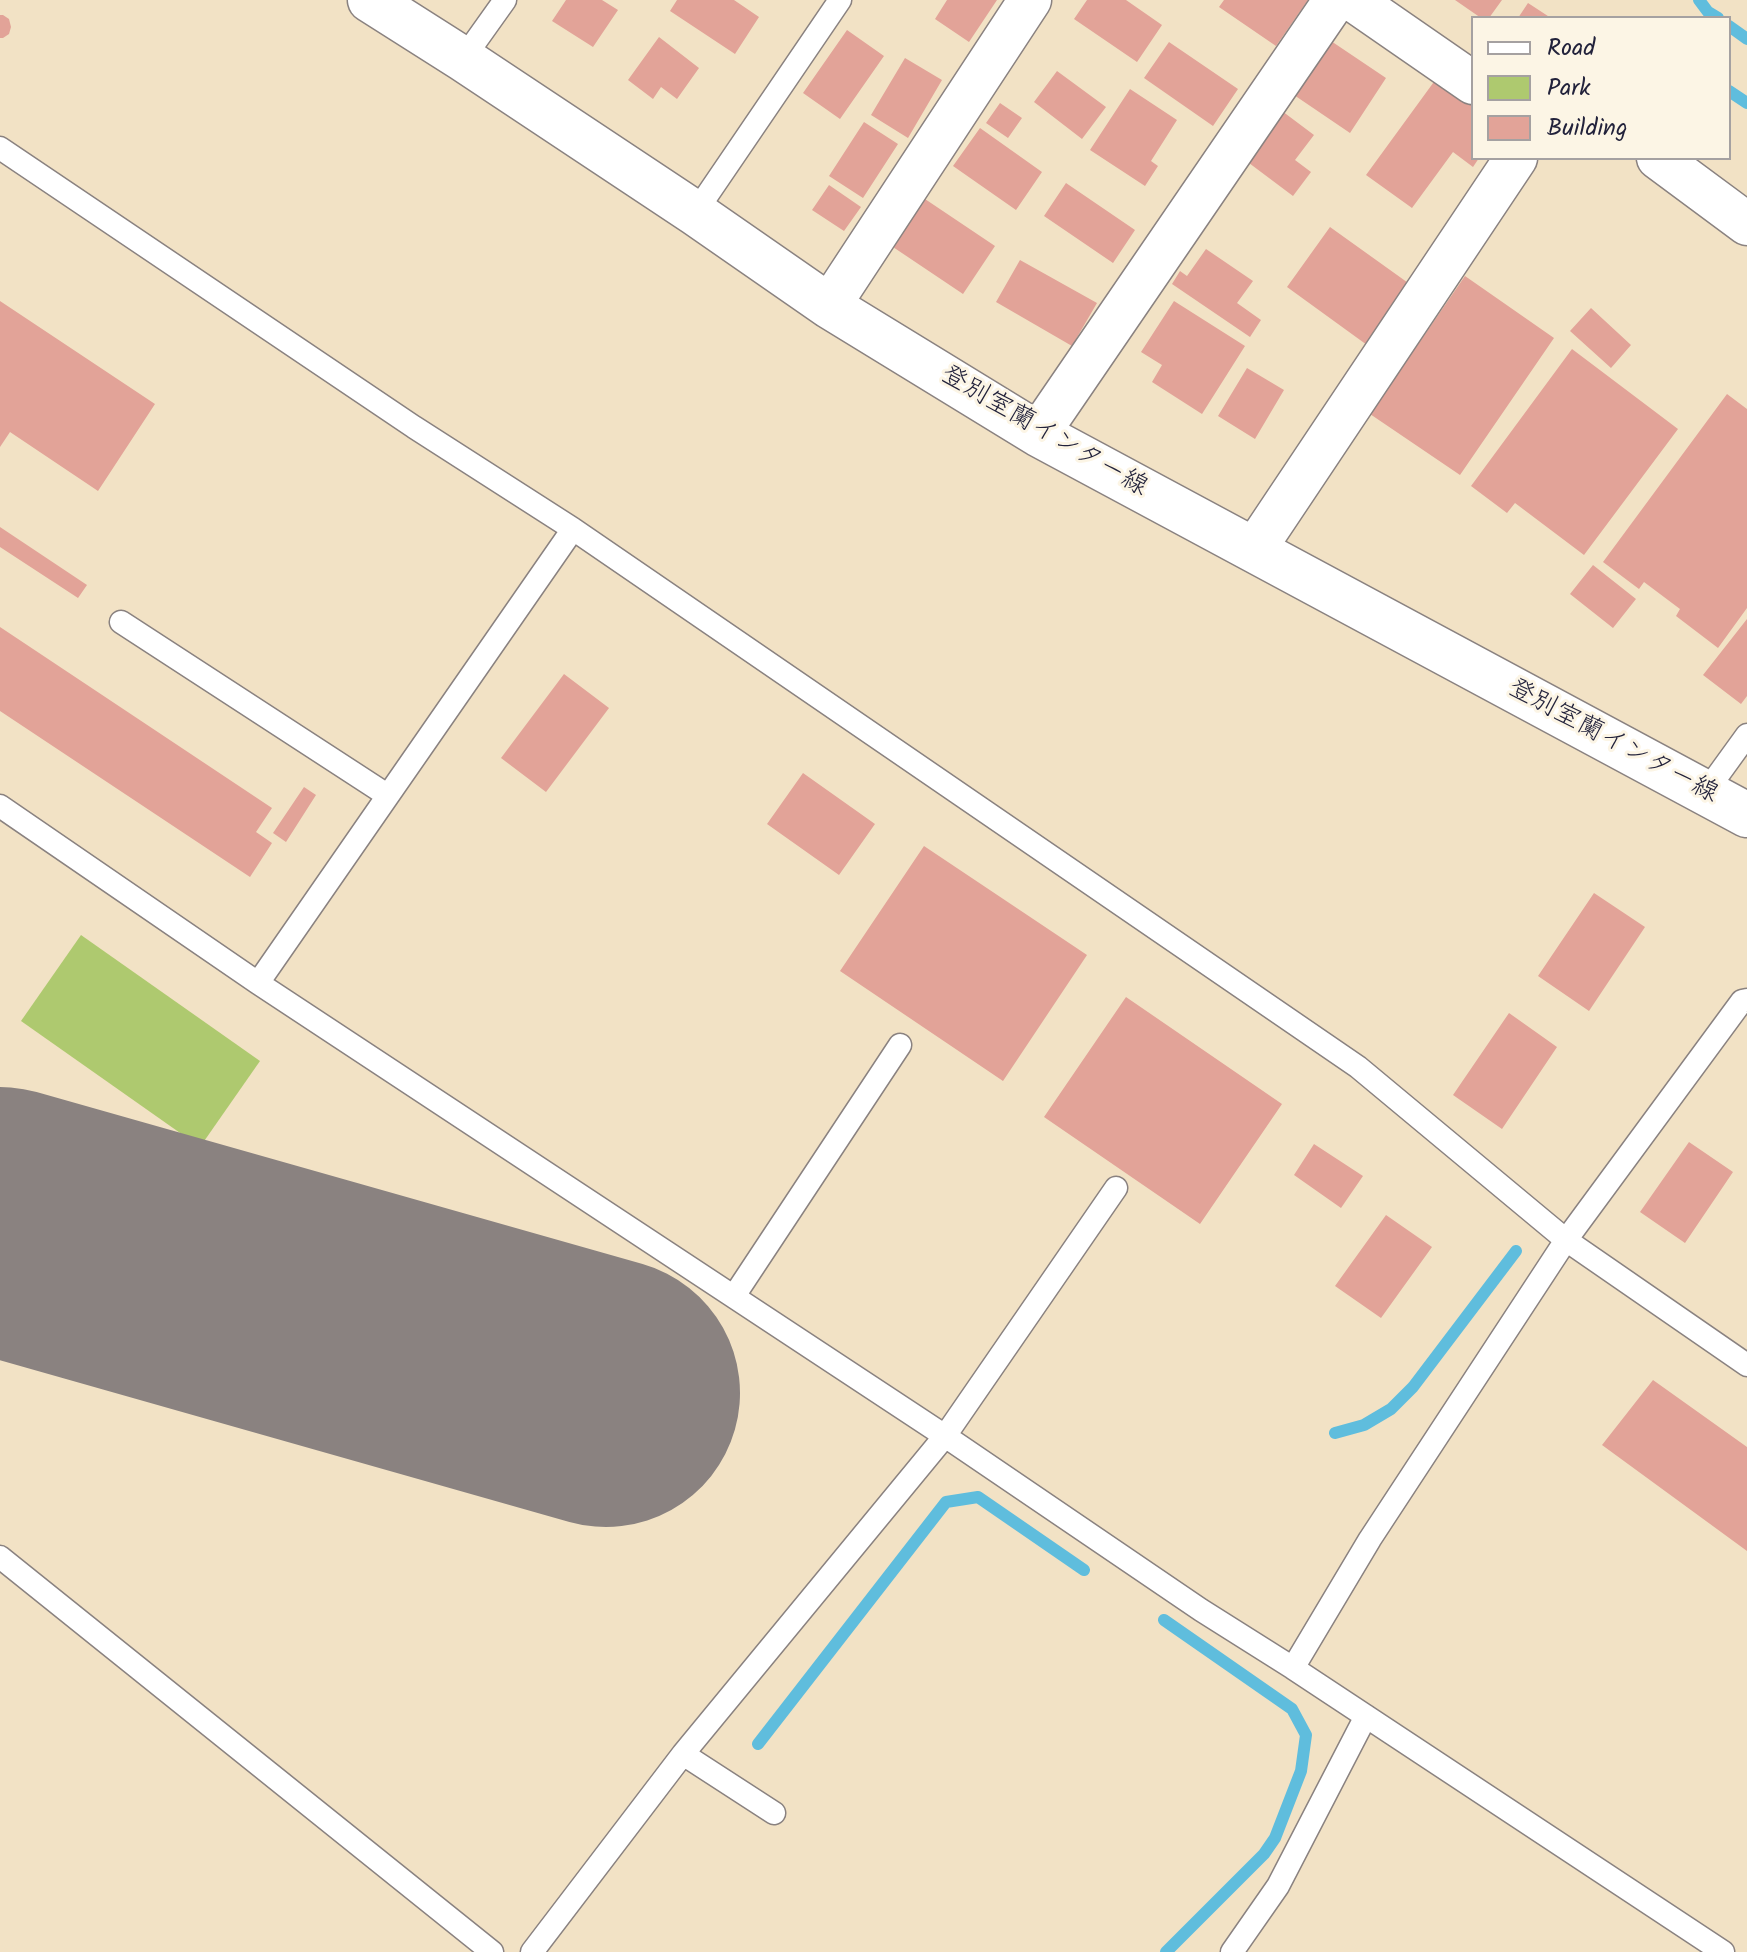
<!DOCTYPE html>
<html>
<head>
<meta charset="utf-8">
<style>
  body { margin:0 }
  #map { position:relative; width:1747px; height:1952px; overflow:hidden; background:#f2e2c5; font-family:Kalam,sans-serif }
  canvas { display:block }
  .legend { position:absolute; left:1471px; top:16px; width:260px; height:144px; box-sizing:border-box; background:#fcf5e5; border:2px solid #a5a1a1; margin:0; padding:10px 14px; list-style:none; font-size:24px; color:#22223b }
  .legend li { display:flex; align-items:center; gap:16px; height:40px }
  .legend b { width:40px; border:2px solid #a5a1a1 }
</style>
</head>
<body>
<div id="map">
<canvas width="1747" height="1952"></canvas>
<ul class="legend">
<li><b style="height:10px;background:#fff"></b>Road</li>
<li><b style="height:22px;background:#aec96f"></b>Park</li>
<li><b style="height:22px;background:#e2a398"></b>Building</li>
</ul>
</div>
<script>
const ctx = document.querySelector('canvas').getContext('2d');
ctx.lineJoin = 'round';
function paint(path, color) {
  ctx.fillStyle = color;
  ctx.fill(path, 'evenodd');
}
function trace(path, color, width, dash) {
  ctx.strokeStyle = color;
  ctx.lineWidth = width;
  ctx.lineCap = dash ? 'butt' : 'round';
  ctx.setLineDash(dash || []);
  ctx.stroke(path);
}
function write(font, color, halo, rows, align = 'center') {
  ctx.font = font + ' Kalam,"Klee One",sans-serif';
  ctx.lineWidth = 6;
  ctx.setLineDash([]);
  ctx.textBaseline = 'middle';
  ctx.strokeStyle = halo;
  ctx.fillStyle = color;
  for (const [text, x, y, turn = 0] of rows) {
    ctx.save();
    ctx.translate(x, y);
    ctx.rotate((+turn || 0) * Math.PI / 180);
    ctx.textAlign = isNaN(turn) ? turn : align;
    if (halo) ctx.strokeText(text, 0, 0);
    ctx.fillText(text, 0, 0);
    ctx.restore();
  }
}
const green = new Path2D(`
  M81,935l179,126 -60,86 -179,-126z`);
const stream = new Path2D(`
  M1699,0l9,12 10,6
  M1729,26l18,13
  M1729,91l18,12
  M1335,1433l29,-8 27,-16 22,-22 103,-136
  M1164,1620l128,89 14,26 -5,36 -26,67 -11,16 -98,98
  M758,1744l188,-242 32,-5 106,73`);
const runway = new Path2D(`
  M0,1221l606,172`);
const building = new Path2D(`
  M566,0h36l16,10 -25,37 -41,-26z
  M677,0h57l25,17 -24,37 -65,-43z
  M947,0h50l-28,42 -34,-23z
  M1087,0h39l36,25 -25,37 -63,-43z
  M1224,0h84l-32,46 -57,-39z
  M1455,0h47l-13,18h-8z
  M1528,3l23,15h-33z
  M0,15h3l6,4 2,8 -2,7 -6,4h-3z
  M847,30l37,26 -44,63 -37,-26z
  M659,37l40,31 -22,31 -16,-12 -8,12 -25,-19z
  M1331,41l55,37 -36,55 -56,-38z
  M1169,42l69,47 -25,37 -69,-48z
  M905,58l37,22 -34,58 -37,-23z
  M1057,71l49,36 -24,32 -48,-37z
  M1436,79l37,27v52h6l-6,9 -20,-15 -41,56 -46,-33z
  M1130,89l47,31 -26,41 7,5 -13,20 -55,-36z
  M1000,103l22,15 -14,20 -22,-15z
  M1282,111l32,24 -19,25 16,12 -18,24 -48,-36z
  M864,122l34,22 -35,54 -34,-22z
  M980,128l62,44 -26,38 -63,-44z
  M1066,183l69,47 -22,33 -69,-47z
  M829,185l32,22 -17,24 -32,-21z
  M922,197l73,49 -32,48 -73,-49z
  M1330,227l81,58 -44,60 -80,-58z
  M1206,249l47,32 -16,22 24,17 -11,17 -78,-53 8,-13 7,5z
  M1020,260l77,43 -25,43 -76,-44z
  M1465,276l89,62 -94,137 -90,-61z
  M0,301l155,103 -57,87 -88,-59 -10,15z
  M1174,301l71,45 -43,68 -50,-32 10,-17 -21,-13z
  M1591,308l40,37 -20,23 -41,-37z
  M1572,349l106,80 -94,126 -69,-52 -8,10 -36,-27z
  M1247,368l37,22 -29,49 -37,-23z
  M1727,394l20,15v199l-29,40 -42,-32 4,-7 -36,-27 -5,7 -36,-27z
  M0,527l87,58 -9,13 -78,-51z
  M1593,565l43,34 -23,29 -43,-34z
  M1747,619v77l-6,8 -38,-29z
  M0,627l272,181 -16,24 16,11 -22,34 -250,-166z
  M564,674l45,34 -63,84 -45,-34z
  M803,773l72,51 -36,51 -72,-51z
  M304,787l12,8 -30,47 -13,-9z
  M924,846l163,109 -84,126 -163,-110z
  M1594,893l51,34 -56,84 -51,-35z
  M1126,997l156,107 -82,120 -156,-107z
  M1509,1013l48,34 -55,82 -49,-34z
  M1689,1142l44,30 -48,71 -45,-31z
  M1314,1144l49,32 -22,32 -47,-33z
  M1386,1215l46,32 -51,71 -46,-32z
  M1653,1380l94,67v104l-145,-106z`);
const service = new Path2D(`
  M463,59l42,-59
  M0,148l414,279 159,102 785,538 208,173 181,125
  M695,213l145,-213
  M121,622l266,173
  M1705,793l42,-58
  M0,806l258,177 687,453 256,174 92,58
  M258,983l315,-454
  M734,1296l166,-251
  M0,1557l492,395
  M683,1754l91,59
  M532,1952l151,-198 262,-318 171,-248
  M1232,1952l46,-66 88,-170
  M1723,1952l-430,-284 77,-129 196,-299 176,-239 5,-1`);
const minor = new Path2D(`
  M1353,0l120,83
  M1658,158l89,66
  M829,306l201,-306
  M1038,434l297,-434
  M1254,550l262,-392`);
const primary = new Path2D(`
  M370,0l93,59 232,154 134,93 209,128 709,381`);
const streetNames = [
  ["登別室蘭インター線",1043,433,30],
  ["登別室蘭インター線",1612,743,28]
];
paint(green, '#aec96f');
trace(stream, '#5fbddd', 12);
trace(runway, '#8a8280', 268);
paint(building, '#e2a398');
trace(service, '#8a8280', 25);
trace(minor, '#8a8280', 45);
trace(primary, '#8a8280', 47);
trace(service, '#fff', 22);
trace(minor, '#fff', 42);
trace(primary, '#fff', 44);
write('26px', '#22223b', '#fcf5e5', streetNames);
</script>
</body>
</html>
